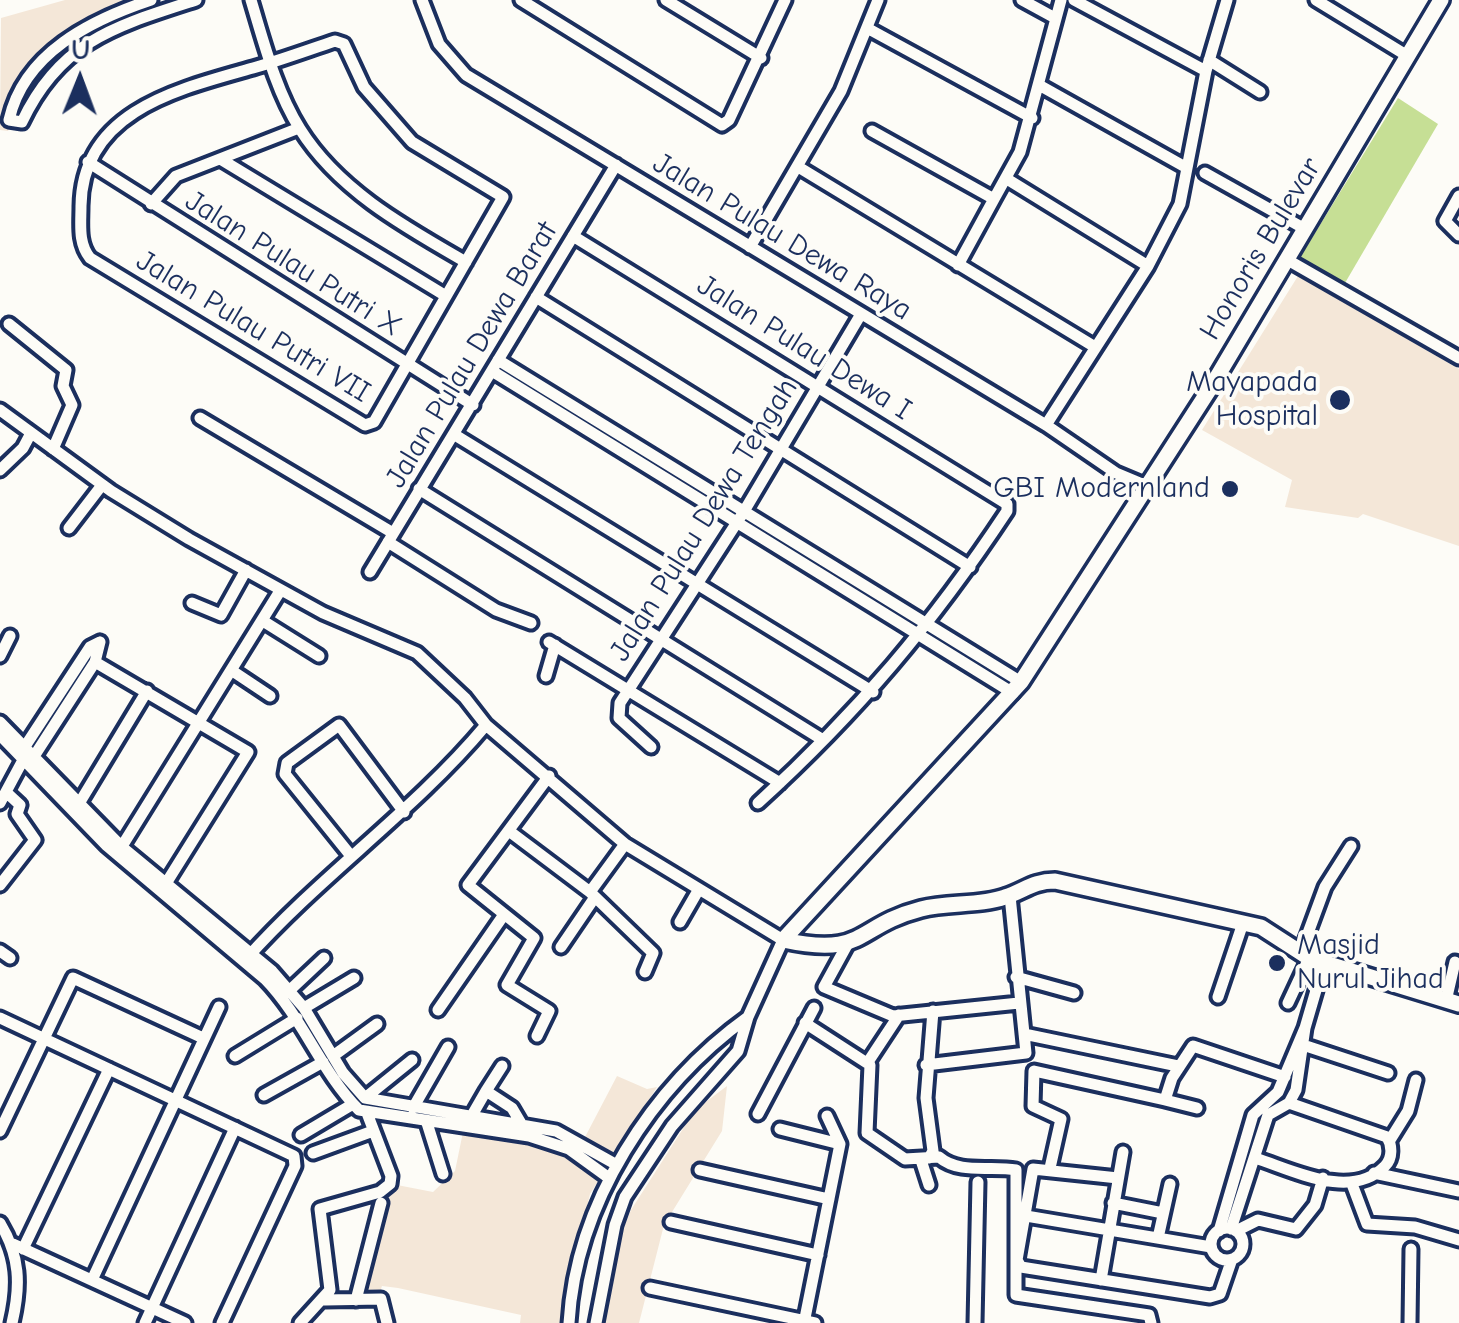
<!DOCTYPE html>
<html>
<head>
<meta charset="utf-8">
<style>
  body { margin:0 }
  #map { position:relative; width:1459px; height:1323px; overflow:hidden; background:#fdfcf7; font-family:"Comic Neue",sans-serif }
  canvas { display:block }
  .north { position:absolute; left:30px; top:30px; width:100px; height:100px; -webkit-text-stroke:8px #fdfcf7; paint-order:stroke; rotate:1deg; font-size:28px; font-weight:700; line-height:40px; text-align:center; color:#1b2f5e }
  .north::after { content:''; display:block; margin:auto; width:35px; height:45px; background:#1b2f5e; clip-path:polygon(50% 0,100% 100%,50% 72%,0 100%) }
</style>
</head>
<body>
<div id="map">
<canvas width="1459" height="1323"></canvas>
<div class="north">U</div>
</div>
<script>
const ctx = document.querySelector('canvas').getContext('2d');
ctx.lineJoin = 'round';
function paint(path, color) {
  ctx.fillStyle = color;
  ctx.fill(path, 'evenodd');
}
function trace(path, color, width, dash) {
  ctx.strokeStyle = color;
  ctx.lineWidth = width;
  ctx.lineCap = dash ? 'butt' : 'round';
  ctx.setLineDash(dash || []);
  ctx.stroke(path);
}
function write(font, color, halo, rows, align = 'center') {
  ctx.font = font + ' "Comic Neue",sans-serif';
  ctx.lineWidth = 8;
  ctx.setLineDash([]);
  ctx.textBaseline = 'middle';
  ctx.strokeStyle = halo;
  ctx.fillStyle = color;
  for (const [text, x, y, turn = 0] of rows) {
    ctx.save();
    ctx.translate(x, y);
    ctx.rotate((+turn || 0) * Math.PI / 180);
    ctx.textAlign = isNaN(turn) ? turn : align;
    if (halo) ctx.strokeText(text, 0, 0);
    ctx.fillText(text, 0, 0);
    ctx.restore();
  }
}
const built = new Path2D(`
  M65,0h77l-88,49 6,6 -35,38 -17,38 -8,-1 1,-112z
  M1298,276l161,93v177l-96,-32 -5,4 -73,-11 7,-27 -90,-50z
  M617,1076l30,13 10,-2 -67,107 -30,129h-40l1,-8 -123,-27 -16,-2 -3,9 -14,-7 19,-92 13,-11 36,7 22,-21 8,-39 78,12 32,16z
  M727,1086l-5,45 -58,94 -25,98h-43l13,-60 22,-53 64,-100z`);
const green = new Path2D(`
  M1398,98l40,26 -93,159 -46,-24z`);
const street = new Path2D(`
  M151,0c-60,20 -127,53 -142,120l13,2c38,-81 94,-96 174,-122
  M251,0c13,43 25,91 49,129 38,61 105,98 166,133
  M422,0l17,44 27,31 580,350 70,48 31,13
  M521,0l201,125 7,-5 56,-120
  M666,0l95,58
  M1022,0l33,18
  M1074,0l132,71
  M1316,0l90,55
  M867,28l165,90
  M335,41l9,3 20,43 48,55 91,55 -129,225 -9,3 -275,-167c-12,-15 -9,-33 -9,-52 1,-95 98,-117 172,-138 28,-8 55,-18 82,-27z
  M1209,60l51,32
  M1039,85l148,83
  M872,131l122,68 -36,66
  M222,160l224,136
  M88,162l385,243
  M800,168l295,179
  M1205,173l100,56
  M1007,179l141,87
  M1459,196l-14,25 14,14
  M994,199l26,-47 41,-152
  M151,204l25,-28 123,-48
  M573,236l434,268v7c-74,112 -149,201 -249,292
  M750,247l91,-156 37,-91
  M1286,259l173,99
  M536,297l434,270
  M9,324l57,46 -3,16 9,19 -19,44
  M498,360l523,322
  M492,371l521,322
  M0,410l111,81 78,48 134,74 94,40 48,45 21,27 139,119 158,96 -35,77
  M200,418l193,115
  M1046,425l102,-159 32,-62 26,-133 21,-71
  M455,435l418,257
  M0,470l23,-22 8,-15
  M419,489l404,251
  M69,528l33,-43
  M388,542l108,68 35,13
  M370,572l246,-407
  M192,603l29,12 25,-45
  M263,621l56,35
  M549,642l231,141
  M0,656l10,-20
  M95,662l153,90 -83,133
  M231,670l39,26
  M546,676l9,-31
  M0,722l122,125 150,124 32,37 39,65 22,25 191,33 61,34
  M0,735l106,110 159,134c38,39 56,93 94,131l170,26 40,13 40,29
  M651,747l-32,-29 1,-15 123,-190 118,-199
  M24,748l66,-101 10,-5
  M31,761l64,-99 5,-20
  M80,802l67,-111
  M0,803l23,-43
  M509,831l81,61 63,61 -8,19
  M119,851l161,-260
  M351,856l-66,-82 2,-11 52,-38 65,87
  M0,885l35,-45 -18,-26 3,-9 -14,-13
  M590,892l35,-48
  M680,922l19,-33
  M847,945l-23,42 69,29 126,-13
  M561,947l34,-50
  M0,951l10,7
  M1301,952l24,-65 26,-41
  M247,958c74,-83 167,-147 239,-233
  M1016,977l58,16
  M290,990l34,-32
  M1218,997l25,-74
  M1446,1001l9,-39
  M1288,1003l21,-45
  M304,1008l50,-30
  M438,1010l65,-94
  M0,1018l294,138 1,10 -73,157
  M805,1023l65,42 -3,68 38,26 34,-2c21,18 52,8 77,13v125l133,20 2,8
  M1305,1028l19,-65
  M1024,1034l154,32
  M537,1036l12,-25 -42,-26 27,-47 -66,-53 81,-109
  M1300,1044l88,29
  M235,1056l62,-38
  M333,1056l44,-32
  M868,1062l31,-47
  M926,1065l100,-12 -16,-157
  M502,1066l-16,25 26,17 10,17
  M264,1095l59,-33
  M365,1098l47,-38
  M413,1108l35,-61
  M1197,1108l-32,-8 7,-22 21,-32 92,31
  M758,1114l56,-106
  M471,1117l15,-26
  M427,1123l16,51
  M780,1129l60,15
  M0,1131l73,-153 130,60
  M301,1135l52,-31
  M1390,1140l18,-29 8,-31
  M313,1153l60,-22
  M929,1158l4,-7 -7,-53 7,-87
  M1255,1158c38,12 96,43 130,8 8,-8 7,-21 2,-29l-98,-34
  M921,1160l8,25
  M1050,1168l11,-49 -28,-13 1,-35 131,29
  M700,1170l129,29
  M1374,1173l85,18
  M1118,1178l-85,-9 -16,91 4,7 189,30 10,-3 12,-35
  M1352,1184l15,40 48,3 44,13
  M1113,1203l50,10
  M1026,1216l185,31
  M671,1222l147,33
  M0,1223c20,33 21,62 12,100
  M1211 1244a16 16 0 1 1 32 0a16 16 0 1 1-32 0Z
  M1219,1231l34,-116 25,-23 27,-64 -9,62 -7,13 -21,12 -37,114
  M1236,1231l22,-11 38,9 19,-24 8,-27
  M1158,1238l12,-54
  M13,1244l172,79
  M23,1249l86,-180
  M92,1280l127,-273
  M1101,1280l22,-128
  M650,1288l165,35
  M325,1300l56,-1 6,24
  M356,1300l25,-97
  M145,1323l90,-195
  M300,1323l30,-33 -10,-81 60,-17 10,-8 1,-8 -24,-63
  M569,1323c7,-120 83,-237 179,-306l-10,34 -66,75 -47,71 -10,28 -19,98
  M804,1323l36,-179 -13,-28
  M975,1323l3,-141
  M1410,1323l1,-74`);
const secondary = new Path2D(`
  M1441,0l-230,387 -190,295 -238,258c83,18 72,-14 138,-31 27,-7 59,-3 84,-12 19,-6 28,-16 50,-16l206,46 48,31 150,46`);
const markers = [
  [1340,400,12,"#1b2f5e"],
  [1230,489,10,"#1b2f5e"],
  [1277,963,10,"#1b2f5e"]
];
const streetNames = [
  ["Jalan Pulau Dewa Raya",782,237,31],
  ["Honoris Bulevar",1261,249,-59],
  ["Jalan Pulau Putri X",293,264,32],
  ["Jalan Pulau Putri VII",253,327,31],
  ["Jalan Pulau Dewa I",804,348,32],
  ["Jalan Pulau Dewa Barat",472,355,-59],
  ["Jalan Pulau Dewa Tengah",704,520,-58]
];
const poiNames = [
  ["Mayapada",1318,383],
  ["Hospital",1318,417],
  ["GBI Modernland",1210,489],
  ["Masjid",1297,946,"left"],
  ["Nurul Jihad",1297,980,"left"]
];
paint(built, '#f4e7d8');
paint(green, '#c6df95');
trace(street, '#1b2f5e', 19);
trace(secondary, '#1b2f5e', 22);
trace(street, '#fdfcf7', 11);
trace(secondary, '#fdfcf7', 15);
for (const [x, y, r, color] of markers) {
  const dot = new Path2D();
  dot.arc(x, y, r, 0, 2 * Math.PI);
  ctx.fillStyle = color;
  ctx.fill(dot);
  trace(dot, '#fdfcf7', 4);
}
write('30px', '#1b2f5e', '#fdfcf7', streetNames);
write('30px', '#1b2f5e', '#fdfcf7', poiNames, 'right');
</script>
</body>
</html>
